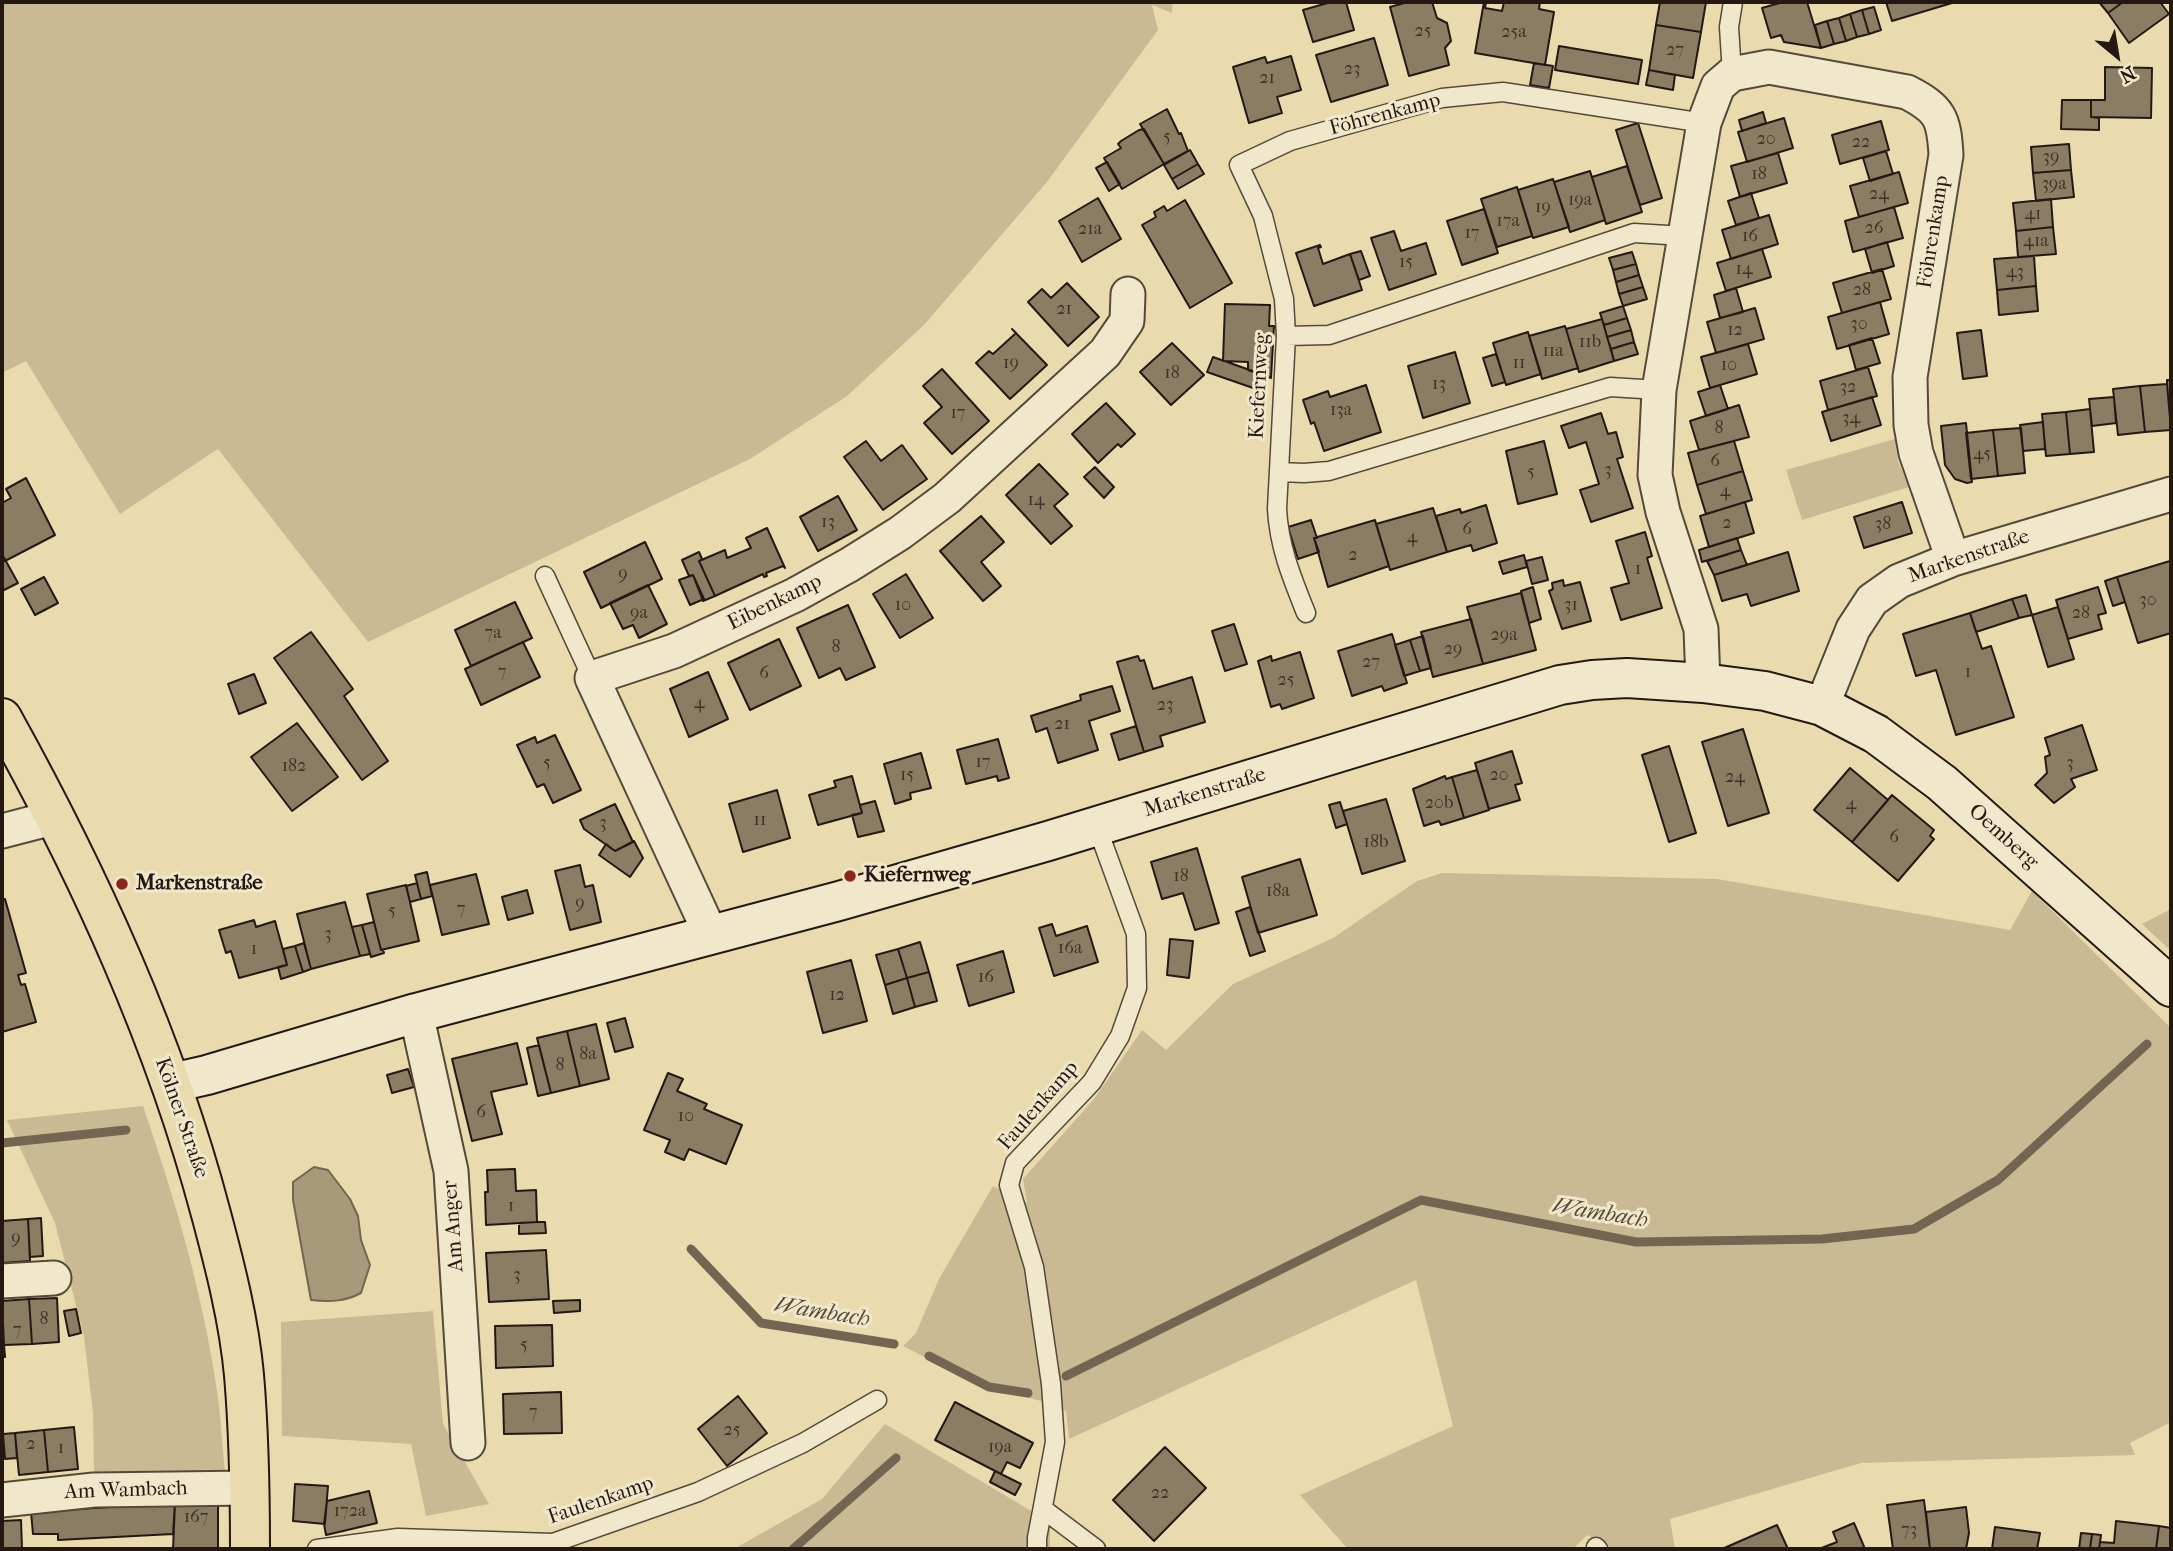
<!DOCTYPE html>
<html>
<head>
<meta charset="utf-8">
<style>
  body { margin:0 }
  #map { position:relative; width:2173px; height:1551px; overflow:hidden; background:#eadbaf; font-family:"IM FELL French Canon",serif }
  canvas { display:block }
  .frame { position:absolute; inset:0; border:4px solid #251813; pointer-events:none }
  .north { position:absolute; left:2082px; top:21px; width:70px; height:70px; -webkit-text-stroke:5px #f1e8cb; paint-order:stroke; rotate:150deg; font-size:19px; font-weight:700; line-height:28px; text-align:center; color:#251813 }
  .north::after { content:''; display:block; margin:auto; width:24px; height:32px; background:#251813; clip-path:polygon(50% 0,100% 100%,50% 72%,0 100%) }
</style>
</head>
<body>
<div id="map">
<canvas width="2173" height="1551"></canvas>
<div class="frame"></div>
<div class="north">N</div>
</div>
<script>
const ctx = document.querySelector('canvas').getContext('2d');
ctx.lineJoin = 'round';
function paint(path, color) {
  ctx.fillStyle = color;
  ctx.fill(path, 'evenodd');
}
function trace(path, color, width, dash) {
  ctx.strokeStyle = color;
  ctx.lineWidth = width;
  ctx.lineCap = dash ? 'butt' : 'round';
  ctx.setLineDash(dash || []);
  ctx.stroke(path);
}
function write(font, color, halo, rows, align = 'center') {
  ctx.font = font + ' "IM FELL French Canon",serif';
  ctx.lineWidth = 6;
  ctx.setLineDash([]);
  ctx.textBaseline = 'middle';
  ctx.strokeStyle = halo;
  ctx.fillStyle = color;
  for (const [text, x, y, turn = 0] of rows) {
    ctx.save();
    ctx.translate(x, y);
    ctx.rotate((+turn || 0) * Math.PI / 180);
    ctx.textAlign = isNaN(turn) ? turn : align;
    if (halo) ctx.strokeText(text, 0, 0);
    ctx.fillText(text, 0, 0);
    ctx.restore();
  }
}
const green = new Path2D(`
  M2,2h1171l-1,11 -20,-8 6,25 -111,152 -123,143 -77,71 -97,63 -382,183 -150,-193 -98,65 -94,-153 -24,12z
  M1895,439l3,22 11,26 -107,33 -16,-50z
  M1442,873l275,6 293,51 22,-39 139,137v394l-41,21 5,12 -274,8 -191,56 5,30h-67l-21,-14 -14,14h-228l1,-2 -46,-52 153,-69 -37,-146 -347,159 -3,-28 -20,-9 -64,-15 -79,-41 13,-13 23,-54 54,-93 34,17 -4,-24 71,-80 48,-69 24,20 67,-66 100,-46 84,-57z
  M2171,909v42l-29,-27z
  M143,1106c32,93 60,188 74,285 4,26 5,53 8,80l-131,3 -1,-61 -9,-76 -29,-114 -48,-103z
  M433,1311l10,113 46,80 -63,12 -15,-72 -129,-8 -1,-114z
  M885,1424l165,98v27h-316l88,-50z`);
const water = new Path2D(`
  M314,1167l14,3 22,29 8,17 3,24 9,25 -9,28c-17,9 -32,9 -50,7l-18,-100v-18z`);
const stream = new Path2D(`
  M2,1143l124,-13
  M691,1249l70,74 133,21
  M929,1356l60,31 39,6
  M1066,1376l355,-176 215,42 186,-3 92,-10 84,-49 149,-136
  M793,1549l103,-91`);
const building = new Path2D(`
  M1331,2h15l8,28 -41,12 -10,-32z
  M1408,2h24l5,16 10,5 4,18 -6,7 4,17 -40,11 -19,-69z
  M1484,2h2l-1,6 17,3 2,-9h36l-1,7 15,3 -9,53 -70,-12z
  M1660,2h46l-5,30 -45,-7z
  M1783,2h24l14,46 -37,-6 -3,-7 -10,3 -9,-30z
  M1886,2h65l1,1 -60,18z
  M2099,2h24l-15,11z
  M2123,2h37l9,12 -40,29 -21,-30z
  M1874,7l7,23 -12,4 -7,-24z
  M1862,10l7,24 -12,3 -7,-23z
  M1850,14l7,23 -11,4 -7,-23z
  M1839,18l7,23 -12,3 -7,-23z
  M1827,21l7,23 -13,4 -6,-23z
  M1656,25l45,7 -8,46 -44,-8z
  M1374,38l14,47 -57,17 -15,-47z
  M1559,46l83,14 -4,24 -83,-14z
  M1291,56l10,34 -24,7 5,16 -33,10 -16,-56 32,-10 2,6z
  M1534,63l19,3 -4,22 -19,-3z
  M2105,67l47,1 -1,50 -60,-1v-17h14z
  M1649,70l26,5 -2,15 -27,-5z
  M2062,100h29v17l8,1v12l-38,-1z
  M1167,109l12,25 2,-1 7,18 -24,13 -24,-40z
  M1763,112l3,11 -24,8 -3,-11z
  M1784,118l9,30 -46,14 -9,-30z
  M1881,121l8,29 -49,14 -8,-29z
  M1638,123l24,75 -22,7 -24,-75z
  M1144,129l20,35 -42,25 -18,-31 17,-10 -3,-4 3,-3 18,-11z
  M2069,144l2,26 -38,3 -2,-26z
  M1190,150l8,14 -26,15 -8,-14z
  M1886,151l7,23 -23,7 -7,-23z
  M1778,153l9,30 -47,14 -9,-31z
  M1107,162l13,22 -11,7 -13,-23z
  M1198,164l6,10 -26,15 -6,-10z
  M1627,166l15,46 -36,12 -14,-47z
  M2071,170l3,27 -38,4 -3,-28z
  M1590,171l15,49 -35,12 -16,-50z
  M1899,172l9,31 -49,14 -9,-31z
  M1553,179l16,48 -36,11 -15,-48z
  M1517,187l15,49 -35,11 -16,-48z
  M1751,193l8,25 -23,7 -8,-24z
  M1098,198l23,41 -39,23 -23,-41z
  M2051,199l2,28 -37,4 -3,-28z
  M1185,200l47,83 -42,25 -48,-83 14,-8 -2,-5 10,-6 3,5z
  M1894,207l9,31 -50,14 -8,-31z
  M1484,209l14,44 -36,12 -15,-44z
  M1769,215l9,29 -47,15 -9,-29z
  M2053,227l3,27 -38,3 -2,-26z
  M1394,231l7,20 25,-8 10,31 -47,16 -18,-52z
  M1887,242l7,24 -22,7 -7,-24z
  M1320,245l1,2 -3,1 5,16 27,-10 12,36 -48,16 -18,-53z
  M1762,249l9,28 -45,14 -9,-28z
  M1361,251l9,25 -11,4 -9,-26z
  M1632,252l4,12 -23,6 -4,-12z
  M2034,256l2,30 -39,4 -3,-31z
  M1636,264l3,11 -23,7 -3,-12z
  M1882,269l9,30 -49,14 -9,-30z
  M1639,275l4,12 -24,7 -3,-12z
  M1067,283l32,34 -31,29 -40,-44 14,-13 9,9z
  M2036,286l2,25 -39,4 -2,-25z
  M1643,287l4,12 -24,7 -4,-12z
  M1736,288l7,24 -23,6 -6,-23z
  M1880,302l9,32 -52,15 -9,-32z
  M1225,304l45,1 -1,21h5l-3,52 -23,-8v-8l-25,-1z
  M1623,306l4,12 -23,7 -4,-12z
  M1755,308l9,31 -48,14 -9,-31z
  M1627,318l4,12 -24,7 -3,-12z
  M1602,319l12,42 -35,11 -13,-43z
  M1565,326l13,42 -36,11 -13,-43z
  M1012,329l35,36 -37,34 -34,-36 13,-12 4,3 23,-21z
  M1631,330l3,12 -23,7 -4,-12z
  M1981,330l6,46 -24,3 -6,-46z
  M1528,332l13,42 -35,11 -13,-42z
  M1872,338l8,25 -24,7 -7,-25z
  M1634,342l4,12 -24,7 -3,-12z
  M1172,343l32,32 -33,30 -31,-33z
  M1748,344l9,30 -47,14 -9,-31z
  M1455,352l15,51 -47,15 -15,-52z
  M1496,354l9,28 -13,4 -9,-28z
  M1213,357l48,17 -5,15 -49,-17z
  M1868,367l9,29 -49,14 -8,-29z
  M942,369l47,52 -37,33 -28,-31 18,-16 -19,-21z
  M2167,380h4v50l-4,-46z
  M2167,384l4,46 -26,2 -5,-46z
  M1366,385l15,47 -57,19 -10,-29 -3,2 -8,-24 25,-9 2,6z
  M1720,385l8,24 -22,7 -8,-24z
  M2140,386l5,46 -27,3 -5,-46z
  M1872,397l9,28 -50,16 -9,-29z
  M2114,397l2,26 -24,3 -3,-27z
  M1106,403l29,31 -14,13 -3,-3 -20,19 -26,-29z
  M1739,405l10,32 -50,13 -9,-29z
  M2090,409l4,43 -24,2 -4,-42z
  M2066,412l4,42 -24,2 -4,-42z
  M1601,413l7,21 8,-2 7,25 -6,2 16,49 -42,14 -11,-32 19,-6 -13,-42 -17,6 -8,-22z
  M2043,422l2,27 -22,2 -3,-26z
  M1966,423l6,59 -5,1 -12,-4 -10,-14 -4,-39z
  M2021,428l4,45 -27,3 -5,-46z
  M1993,430l5,46 -27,3 -5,-46z
  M866,441l15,20 21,-16 25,34 -44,31 -39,-53z
  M1544,441l13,53 -39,10 -12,-53z
  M1734,441l9,30 -46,14 -9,-32z
  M1039,464l29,30 -14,12 18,20 -21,18 -45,-49z
  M1095,467l19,20 -10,11 -20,-21z
  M1743,471l9,29 -46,14 -9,-29z
  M26,478l29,57 -50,26 -3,-7v-51l9,-5 -5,-9z
  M838,496l19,34 -39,21 -18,-34z
  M1745,502l9,31 -45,14 -9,-31z
  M1902,502l10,31 -48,15 -10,-31z
  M1486,505l11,38 -24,8 -2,-6 -24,7 -11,-36 24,-7 1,4z
  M1433,508l14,44 -57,18 -14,-46z
  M981,516l23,26 -23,20 20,24 -18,15 -43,-50z
  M1311,520l6,18h-3l5,14 -21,7 -10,-32z
  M1375,520l14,46 -61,21 -14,-49z
  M767,528l18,40 -2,-2 -17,7 1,3 -3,1 -1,-3 -48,22 -16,-35 26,-11 2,8 24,-10 -5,-10z
  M1645,532l7,24 -5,2 15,50 -41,12 -10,-32 18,-5 -13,-42z
  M1737,538l4,12 -39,12 -3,-12z
  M645,542l17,37 -61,29 -17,-36z
  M1741,550l6,15 -33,10 -7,-14z
  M699,552l3,7 -3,2 16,35 -12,5 -10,-26 -4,1 -7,-16z
  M1788,552l11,39 -48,15 -4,-12 -25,7 -8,-26z
  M2,554l16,29 -16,8z
  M1524,555l3,12 -24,7 -4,-12z
  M1542,557l6,23 -16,4 -6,-23z
  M2170,561l1,72 -33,10 -21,-66z
  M906,574l27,44 -33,20 -27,-44z
  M693,575l11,24 -14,6 -11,-25z
  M44,577l14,26 -23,12 -14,-26z
  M2117,577l8,25 -12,4 -8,-25z
  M1563,580l1,6 16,-4 11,39 -29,8 -13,-38 4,-2 -1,-6z
  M648,585l19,39 -28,14 -6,-13 -10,4 -13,-26z
  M1533,587l8,32 -12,4 -8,-32z
  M2098,587l8,26 -8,2 4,14 -34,10 -12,-39z
  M1521,593l15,57 -53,14 -16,-57z
  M2026,595l6,20 -13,3 -7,-19z
  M2012,599l7,19 -43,14 -6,-19z
  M515,602l17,36 -61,28 -16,-36z
  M848,605l27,62 -29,13 -6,-12 -21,10 -22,-50z
  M2058,607l16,52 -26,8 -16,-52z
  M1970,613l12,36 9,-3 23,71 -58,18 -20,-65 -20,6 -13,-42z
  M1471,619l12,45 -50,13 -12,-45z
  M1234,624l13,40 -22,7 -13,-40z
  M311,632l42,57 -9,7 44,65 -26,19 -88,-122z
  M1392,634l15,49 -23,8 -2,-5 -30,10 -14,-45z
  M1423,636l8,32 -11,3 -10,-31z
  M779,639l22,47 -51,24 -22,-47z
  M1410,640l10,31 -16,5 -9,-31z
  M523,642l17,35 -59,28 -16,-36z
  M1300,652l14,46 -32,11 -2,-5 -9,3 -13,-46 13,-5 1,5z
  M1138,656l2,5 4,-1 9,29 39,-12 13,45 -45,14 3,10 -19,6 -27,-90z
  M708,672l20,47 -39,18 -19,-48z
  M254,674l12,29 -27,11 -11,-30z
  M1112,686l8,25 -31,10 9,29 -40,13 -11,-35 -11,4 -5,-16 50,-16 -1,-5z
  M297,723l41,54 -46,34 -41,-54z
  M2082,725l15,45 -26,9 4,8 -21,16 -19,-18 12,-12 -2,-16 5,-2 -5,-17z
  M1136,726l8,26 -25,8 -8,-26z
  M1743,729l26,84 -41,13 -26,-84z
  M555,735l26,55 -28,13 -9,-19 -7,3 -20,-42 18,-8 2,6z
  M998,739l11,39 -11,3 -1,-5 -31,8 -9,-34z
  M1669,746l27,87 -27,9 -27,-87z
  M1512,751l10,32 -7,2 5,15 -31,9 -14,-46z
  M921,753l10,35 -21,5 1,6 -16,5 -11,-40z
  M1850,768l38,32 -36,42 -38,-32z
  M1477,770l12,40 -25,8 -12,-41z
  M852,776l10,37 -44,12 -9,-30 27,-8 -2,-6z
  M1445,776l1,3 6,-2 12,41 -23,7 -2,-4 -15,5 -11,-37z
  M777,790l13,48 -47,14 -14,-48z
  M1892,795l42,35 -4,6 4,3 -36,42 -46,-39z
  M1386,799l19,62 -43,13 -19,-63z
  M875,801l9,30 -26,6 -6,-22 10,-2 -2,-8z
  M1340,802l7,22 -11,4 -7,-23z
  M615,804l18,38 -18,9 -31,-22 -4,-9z
  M634,841l9,17 -13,19 -31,-22 7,-11 9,7z
  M1197,848l22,75 -24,7 -12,-37 -21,6 -11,-37z
  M1300,859l17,56 -59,18 -16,-56z
  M580,865l5,22 8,-2 8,37 -31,8 -15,-59z
  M427,872l5,24 -11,3 -6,-24z
  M476,874l13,50 -47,11 -12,-50z
  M417,883l4,16 -11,3 -4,-16z
  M406,885l13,56 -38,9 -14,-56z
  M527,890l6,23 -25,7 -6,-23z
  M5,899l21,74 -8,2 3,10 4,-1 11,38 -34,10v-132z
  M345,902l15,54 -49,13 -14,-55z
  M1250,907l15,44 -15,5 -14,-44z
  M254,920l2,7 19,-6 12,44 -48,13 -8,-27 -5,2 -7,-23z
  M374,922l7,28h2l1,3 -13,4 -9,-32z
  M1052,924l4,12 31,-10 11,36 -44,14 -15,-48z
  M362,925l8,29 -10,2 -8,-29z
  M1170,939l23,2 -4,37 -22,-3z
  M920,942l9,30 -22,6 -9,-29z
  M304,943l7,26 -8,3 -8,-26z
  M295,946l8,26 -22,7 -3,-12 9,-2 -4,-16z
  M898,949l9,29 -22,7 -9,-30z
  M1003,951l11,41 -45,14 -12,-41z
  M851,960l16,61 -44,12 -16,-61z
  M929,972l8,29 -22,6 -8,-29z
  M907,978l8,29 -22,7 -8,-29z
  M625,1018l8,29 -18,5 -8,-29z
  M596,1024l13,55 -29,7 -13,-55z
  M567,1031l13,55 -29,7 -14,-55z
  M517,1043l10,41 -36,8 11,42 -30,7 -20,-82z
  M539,1045l12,48 -13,3 -11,-48z
  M408,1069l6,18 -22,6 -5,-18z
  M668,1073l15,6 -6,12 30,13 -3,5 38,16 -16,39 -37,-15 -5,11 -19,-8 5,-12 -26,-10z
  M515,1169l1,22 20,-1 1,32 -51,3 -1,-33h3l-1,-22z
  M41,1218l2,38 -13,1 -2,-38z
  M28,1219l2,42 -28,2v-42z
  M537,1222h8l1,11 -27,1v-11z
  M546,1250l3,49 -60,3 -3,-49z
  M57,1298l2,44 -27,2 -3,-45z
  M29,1299l3,45 -28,1 -2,-44z
  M580,1300v11l-26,2 -1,-12z
  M76,1309l5,24 -12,3 -5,-25z
  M2,1319l3,38h-3z
  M552,1325l1,41 -57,2 -1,-42z
  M561,1392l1,41 -58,1 -1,-40z
  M738,1396l29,37 -40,33 -29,-37z
  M955,1402l78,41 -13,25 -13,-6 -6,12 -66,-34z
  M74,1427l4,42 -30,3 -4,-42z
  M44,1430l4,42 -29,3 -4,-42z
  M15,1433l2,25 -12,1 -2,-25z
  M1165,1447l41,41 -52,53 -41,-41z
  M995,1471l26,13 -6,11 -25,-13z
  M295,1484l33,2 -3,38 -32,-3z
  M369,1491l8,32 -51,12 -2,-11 3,-23z
  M1924,1500l6,49h-37l-6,-44z
  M175,1503h43v46h-45z
  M175,1503l-2,31 -115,6v-6h-25l-2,-22z
  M1966,1507l3,26 -3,16h-36l-4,-37z
  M21,1520l1,29h-20v-28z
  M2116,1521l43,5 -3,23h-57l1,-7 14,1z
  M1854,1523l11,26h-46l18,-7 -4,-10z
  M1777,1525l11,24h-66z
  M2159,1526l12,2v21h-15z
  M1995,1527l45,6 -3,16h-45z
  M2081,1533l11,1 -2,15h-11z
  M2092,1534l9,1 -2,14h-9z`);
const lane = new Path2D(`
  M1732,74l-3,-47 4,-25
  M1286,336l43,-1 305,-102 51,3
  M1279,472l25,1 25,-2 281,-84 49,3
  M545,576l47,102
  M1306,613c-14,-35 -27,-66 -29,-104l9,-173 -2,-37 -21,-83 -24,-51 51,-24 152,-43 61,-6 201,31
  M1043,1509l53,40
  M1596,1547l2,2
  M317,1549l81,-11 155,5 145,-51 105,-49 74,-43
  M1037,1549v-11l18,-96 -4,-58 -17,-117 -25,-82 6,-22 77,-81 28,-46 17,-48 -1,-54 -39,-107`);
const street = new Path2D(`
  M1703,683l-2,-54 -38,-117 -8,-37 4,-85 45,-267 14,-37 14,-12 37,-7 138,25c33,17 37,26 39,63l-36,222 1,48 5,28 37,106
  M1822,706l31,-77 19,-29 27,-19 54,-22 218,-65
  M2,831l54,-14
  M711,935l-119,-257 82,-27 121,-56 54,-30 51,-32 47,-35 158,-145 22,-32 1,-27
  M416,1013l35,158 17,272
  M2,1281l52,-3
  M2,1500l92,-10 156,-2`);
const secondary = new Path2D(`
  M172,1083l35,-8 209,-62 423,-112 209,-60 512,-156 32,-5 35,-2 76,5 62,8 57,15 54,28 66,49 229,204`);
const primary = new Path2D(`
  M2,718c87,157 163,322 209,496 14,52 28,107 33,161 5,58 6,116 6,174`);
const markers = [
  [850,876,7,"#8f2418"],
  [122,884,7,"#8f2418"]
];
const numberNames = [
  ["25",1423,32],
  ["25a",1514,33],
  ["27",1675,51],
  ["23",1352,70],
  ["21",1267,79],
  ["5",1167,138],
  ["20",1766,140],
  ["22",1861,143],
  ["39",2051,158],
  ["18",1759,175],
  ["39a",2054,185],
  ["24",1879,195],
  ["19a",1580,201],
  ["19",1543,208],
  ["41",2033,215],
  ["17a",1508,222],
  ["26",1874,229],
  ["21a",1090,230],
  ["17",1472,234],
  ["16",1750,237],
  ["41a",2036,242],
  ["15",1406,263],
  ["14",1744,270],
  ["43",2015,273],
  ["28",1862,291],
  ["21",1064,310],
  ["30",1859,325],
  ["12",1735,331],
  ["11b",1590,343],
  ["11a",1553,352],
  ["19",1011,364],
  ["11",1519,364],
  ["10",1729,366],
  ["18",1172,374],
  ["13",1439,385],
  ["32",1848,388],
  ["13a",1341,411],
  ["17",958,414],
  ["34",1851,419],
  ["8",1719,429],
  ["45",1982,455],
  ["6",1715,462],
  ["3",1608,471],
  ["5",1531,473],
  ["4",1725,492],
  ["14",1036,501],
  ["13",828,523],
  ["2",1727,524],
  ["38",1883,525],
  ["6",1467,530],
  ["4",1412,538],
  ["2",1353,556],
  ["1",1638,570],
  ["9",623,575],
  ["30",2148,601],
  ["10",903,606],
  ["31",1571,606],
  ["9a",639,614],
  ["28",2081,614],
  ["7a",493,634],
  ["29a",1504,636],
  ["8",836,648],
  ["29",1453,650],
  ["27",1371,663],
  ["7",502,673],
  ["1",1968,673],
  ["6",764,674],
  ["25",1286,681],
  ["4",699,704],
  ["23",1165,706],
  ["21",1062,725],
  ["17",983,763],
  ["5",547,764],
  ["3",2070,764],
  ["182",294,767],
  ["15",907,776],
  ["20",1499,776],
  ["24",1735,778],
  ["20b",1439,804],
  ["4",1851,805],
  ["11",760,821],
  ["3",603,824],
  ["6",1894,838],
  ["18b",1376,843],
  ["18",1181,877],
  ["18a",1278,892],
  ["9",580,904],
  ["7",461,910],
  ["5",392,912],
  ["3",328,935],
  ["16a",1070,949],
  ["1",254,950],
  ["16",986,978],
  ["12",837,996],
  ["8a",588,1055],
  ["8",560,1066],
  ["6",481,1113],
  ["10",686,1117],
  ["1",511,1207],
  ["9",16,1239],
  ["3",517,1276],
  ["8",44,1320],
  ["7",17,1331],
  ["5",524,1346],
  ["7",533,1413],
  ["25",732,1431],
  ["2",31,1445],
  ["19a",1000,1448],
  ["1",61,1449],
  ["22",1160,1494],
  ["172a",350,1512],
  ["167",196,1518],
  ["73",1909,1531]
];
const streetNames = [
  ["Föhrenkamp",1385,115,-15],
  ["Föhrenkamp",1934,232,-81],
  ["Kiefernweg",1260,386,-87],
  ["Markenstraße",1969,557,-19],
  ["Eibenkamp",775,603,-26],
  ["Markenstraße",1205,793,-17],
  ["Oemberg",2003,837,42],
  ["Faulenkamp",1039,1106,-49],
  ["Kölner Straße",181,1118,71],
  ["Am Anger",454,1226,-94],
  ["Am Wambach",126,1491,-2],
  ["Faulenkamp",601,1501,-19]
];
const poiNames = [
  ["Kiefernweg",864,876],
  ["Markenstraße",136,884]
];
const waterNames = [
  ["Wambach",1600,1214,9],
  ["Wambach",822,1313,9]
];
paint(green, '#c9ba94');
paint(water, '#a7997a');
trace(water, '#736551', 2);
trace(stream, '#736551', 9);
paint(building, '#8b7d64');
trace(building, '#251813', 2);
trace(lane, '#56493a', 21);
trace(street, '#56493a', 37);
trace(secondary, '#251813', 42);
trace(primary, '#251813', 42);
trace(lane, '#f1e8cb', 18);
trace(street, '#f1e8cb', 33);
trace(secondary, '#f1e8cb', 38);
trace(primary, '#eadbaf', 38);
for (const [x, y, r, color] of markers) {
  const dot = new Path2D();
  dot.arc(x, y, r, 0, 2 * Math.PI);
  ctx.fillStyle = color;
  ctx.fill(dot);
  trace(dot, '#f1e8cb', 2.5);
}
write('18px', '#3e3127', null, numberNames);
write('21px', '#251813', '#f1e8cb', streetNames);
write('bold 21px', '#251813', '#f1e8cb', poiNames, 'left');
write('italic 23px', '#594c3c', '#f1e8cb', waterNames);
</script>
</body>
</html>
